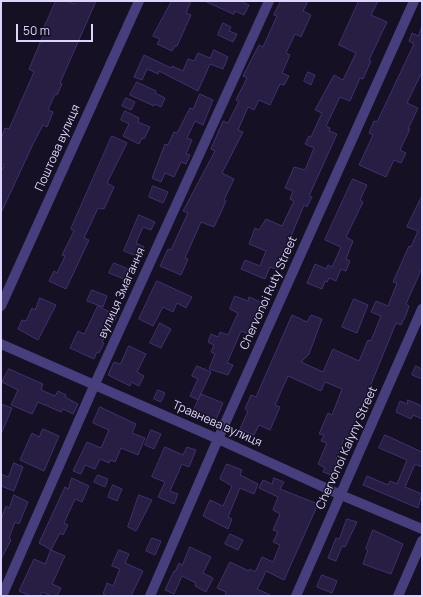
<!DOCTYPE html>
<html>
<head>
<meta charset="utf-8">
<style>
  body { margin:0 }
  #map { position:relative; width:423px; height:597px; overflow:hidden; background:#151023; font-family:Manrope,sans-serif }
  canvas { display:block }
  .frame { position:absolute; inset:0; border:2px solid #ddd5fc; pointer-events:none }
  .scale { position:absolute; left:16px; top:24px; width:77px; height:18px; box-sizing:border-box; border:2px solid #ddd5fc; border-top:0; padding-left:5px; font-size:12px; line-height:14px; white-space:nowrap; color:#ddd5fc; -webkit-text-stroke:3px #151023; paint-order:stroke }
</style>
</head>
<body>
<div id="map">
<canvas width="423" height="597"></canvas>
<div class="frame"></div>
<div class="scale">50 m</div>
</div>
<script>
const ctx = document.querySelector('canvas').getContext('2d');
ctx.lineJoin = 'round';
function paint(path, color) {
  ctx.fillStyle = color;
  ctx.fill(path, 'evenodd');
}
function trace(path, color, width, dash) {
  ctx.strokeStyle = color;
  ctx.lineWidth = width;
  ctx.lineCap = dash ? 'butt' : 'round';
  ctx.setLineDash(dash || []);
  ctx.stroke(path);
}
function write(font, color, halo, rows, align = 'center') {
  ctx.font = font + ' Manrope,sans-serif';
  ctx.lineWidth = 3;
  ctx.setLineDash([]);
  ctx.textBaseline = 'middle';
  ctx.strokeStyle = halo;
  ctx.fillStyle = color;
  for (const [text, x, y, turn = 0] of rows) {
    ctx.save();
    ctx.translate(x, y);
    ctx.rotate((+turn || 0) * Math.PI / 180);
    ctx.textAlign = isNaN(turn) ? turn : align;
    if (halo) ctx.strokeText(text, 0, 0);
    ctx.fillText(text, 0, 0);
    ctx.restore();
  }
}
const building = new Path2D(`
  M56,1h10l8,3 2,-3h20l-36,82 2,1 -5,11 -2,-1 -7,16 5,2 -6,15 -4,-2 -10,19 -32,69v-41l3,-7 -3,-2v-24l4,-11 4,1 25,-57 -5,-3 17,-40 -2,-1z
  M172,1h19l-5,12 5,2 -14,31h-2l-3,5 -15,-7 3,-5 -7,-3z
  M205,1h35l9,4 -5,10 -9,-4 -1,3z
  M281,1h27l-5,10 8,4 -10,22 -6,-3 -9,19 4,2 -8,18 7,3 -5,9 -4,-1 -10,21 -11,-5 -5,10 -6,-3 -10,23 5,2 -21,41 12,6 -10,21 2,1 -12,26 -13,-5 -16,36 3,1 -7,16 -21,-9 8,-17 3,1 17,-37 -5,-2 32,-60 -4,-2 12,-28 5,2 11,-22 -3,-1 11,-22 -4,-2 16,-31 4,2 14,-31 -3,-1z
  M359,1h19l-7,14 16,7 -18,38 2,1 -8,18 -3,-1 -10,23 -10,-4 -14,29 4,2 -1,3 8,3 -28,62 3,1 -5,10 -3,-2 -27,65 -7,-3 -5,12 -24,-10 4,-9 15,6 6,-15 -17,-7 6,-16 4,2 7,-11 16,7 12,-25 -4,-2 3,-8 -8,-3 9,-21 11,3 9,-22 -9,-4 4,-8 2,1 11,-24 -7,-3 19,-35 9,5 13,-27 -17,-8z
  M223,23l8,4 -2,4 8,3 -4,8 -15,-7z
  M422,26v46l-15,31 11,5 -10,21h2l-10,21 6,3 -5,10 -7,-3 -8,17 -27,-12 14,-30 -4,-2 5,-12 3,1 37,-78 -5,-3 3,-8 6,3z
  M214,50l14,7 -5,12 -13,-5 -12,27 -39,-20 -1,3 -11,-5 -5,11 -8,-3 10,-22 27,13 1,-2 11,5 5,-12 6,2 4,-8 12,5z
  M308,72l7,3 -4,10 -7,-4z
  M137,82l19,9 -1,2 10,5 -4,9 -6,-3 -1,2 -24,-11z
  M200,94l13,6 -10,25 -8,-4 -8,17 5,2 -6,14 4,1 -4,9 -5,-2 -7,15 -9,-4 -4,9 -9,-4 13,-34 3,1 6,-13 3,1 13,-25 3,1z
  M126,98l9,4 -4,8 -9,-4z
  M125,111l14,7 -1,4 12,5 -6,12 -2,-1 -3,6 -16,-8 6,-12 -8,-4z
  M112,136l15,7 -20,40 7,4 -10,22 -6,-1 -14,30 5,2 -23,49 -17,-8 5,-10 3,2 8,-17 -3,-1 12,-24 -3,-2z
  M353,179l14,6 -7,15 3,2 -17,35 7,4 -7,18 4,2 -4,10 -5,-2 -5,12 -7,-3 -2,4 -2,-1 -3,8 -15,-6 8,-19 11,5 2,-4 4,2 9,-20 -16,-7z
  M153,186l15,6 -5,11 -14,-6z
  M422,196v72l-16,36 3,2 -3,9 -5,10 -5,-2 -27,66 2,1 -4,10 -2,-1 -16,39 -4,-2 -9,23 2,1 -7,15 -8,-3 2,-4 -7,-4 9,-21 -6,-2 3,-6 -5,-1 9,-21 4,2 10,-26 -17,-7 -4,9 -33,-15 -13,29 5,2 -10,23 -11,-5 -5,10 -14,-6 8,-18 -3,-2 6,-14 5,2 36,-82 15,7 4,-7 11,4 -13,35 -8,8 22,10 10,-23 26,12 9,-21 3,1 10,-25 -10,-4 5,-11 12,5 9,-23 -4,-1 16,-36 2,1 7,-16 -11,-4z
  M139,215l16,7 -4,8 -8,-3 -7,16 8,4 -5,10 -15,-6z
  M114,263l14,6 -4,10 -15,-6z
  M157,281l35,16 -6,11 -9,-5 -4,9 -10,-5 -10,19 -14,-7z
  M92,290l15,6 -4,11 -16,-6z
  M235,296l13,5 1,-4 16,7 -4,11 -4,-1 -9,20 -7,-3 -14,32 6,2 -5,10 -19,-6 6,-15 -4,-2 3,-7 -6,-3 3,-8 7,3 2,-5 8,3 10,-22 -8,-4z
  M40,298l16,7 -18,35 -20,-11 4,-9 4,1 6,-13 3,2z
  M354,299l14,6 -11,28 -15,-6z
  M98,306l19,10 -15,26 2,1 -5,10 -2,-1 -3,7 -24,-11 8,-17 6,3z
  M160,323l11,6 -10,19 -11,-5z
  M129,346l17,8 -9,18 7,4 -5,10 -8,-4 -1,4 -22,-11 6,-13 6,2z
  M197,366l14,6 -13,28 -8,-4 8,-17 -6,-3z
  M416,366l6,3v10l-10,-4z
  M9,369l34,15 -2,6 14,6 3,-5 8,4 -1,2 13,7 -5,10 -10,-5 -2,3 -23,-10 -6,12 -21,-9 7,-15 -16,-8z
  M158,390l7,3 -4,9 -7,-3z
  M201,394l22,9 -8,19 -22,-10z
  M408,400l14,6v13l-9,-4 -2,4 -15,-7 4,-11 7,3z
  M1,404l11,4 -11,26z
  M100,407l36,17 -4,9 13,5 -7,17 -17,-7 -6,14 -5,-2 -1,3 -9,-4 -5,10 -10,-4 -4,9 -8,-3 14,-29 14,6 8,-18 -16,-7z
  M43,429l16,7 -15,35 -24,-11 12,-27 7,4z
  M151,430l10,4 -7,15 -9,-4z
  M385,435l37,17v15l-7,-3 -10,23 17,7 -4,14 -55,-23 4,-9 21,9 2,-4 7,3 10,-24 -28,-12z
  M165,447l18,8 4,-8 9,3 -7,17 -7,-3 -12,27 8,3 -4,10 -16,-7 7,-15 -13,-5z
  M14,463l9,4 -9,24 -13,-5v-12l7,3z
  M227,464l15,6 -2,5 18,9 -4,10 -14,-6 -12,29 4,2 -4,10 -25,-13 7,-16 13,6 9,-20 -12,-7z
  M98,475l10,4 -3,8 -11,-5z
  M72,478l17,8 -7,16 -7,-3 -11,24 4,2 -5,10 -3,-2 -9,17 -12,-7 26,-56 3,2z
  M274,478l10,4 -4,7 38,15 -34,76 -18,-9 -4,9 -5,9 15,7h-47l1,-4 -9,-4 13,-26 19,9 1,-2 5,3 7,-15 11,5 7,-17 -7,-3 5,-10 -5,-2 7,-16 -7,-4 5,-13 -19,-9 4,-8 9,4z
  M113,485l9,4 -5,12 -9,-4z
  M14,495l14,7 -9,22 -4,-2 -6,16 2,2 -10,19v-40l5,-13 3,2z
  M139,495l13,5 -16,31 -8,-4z
  M347,519l10,3 -12,25 -3,-1 -6,15 -8,-3 8,-20 3,1z
  M373,530l30,14 -12,30 -28,-10 5,-14 -2,-1z
  M230,534l13,6 -5,10 -13,-6z
  M152,538l9,3 -6,14 -9,-4z
  M190,547l21,10 -8,16 10,5 -7,14 -11,-6 1,-3 -14,-7 -8,18 -9,-4 9,-19 1,1 4,-9 3,2z
  M51,550l14,6 -13,28 9,4 -4,8h-5l-10,-4 -2,4h-10l-11,-5 15,-32 11,5z
  M119,550l10,4 -4,9 18,8 -12,25h-23l-5,-2 4,-11 6,3 7,-17 -8,-3z
  M322,575l15,6 -5,12 -15,-6z`);
const minor = new Path2D(`
  M1,306l138,-305
  M1,344l217,95 123,56 81,34
  M2,596l92,-210 175,-385
  M150,596l68,-157 196,-438
  M296,596l126,-287
  M398,596l24,-55`);
const streetNames = [
  ["Поштова вулиця",58,148,-66],
  ["вулиця Змагання",122,293,-66],
  ["Chervonoi Ruty Street",269,293,-66],
  ["Травнева вулиця",217,424,24],
  ["Chervonoi Kalyny Street",347,448,-66]
];
paint(building, '#281d43');
trace(building, '#42316d', 1);
trace(minor, '#473e7e', 10);
write('12px', '#ddd5fc', '#151023', streetNames);
</script>
</body>
</html>
